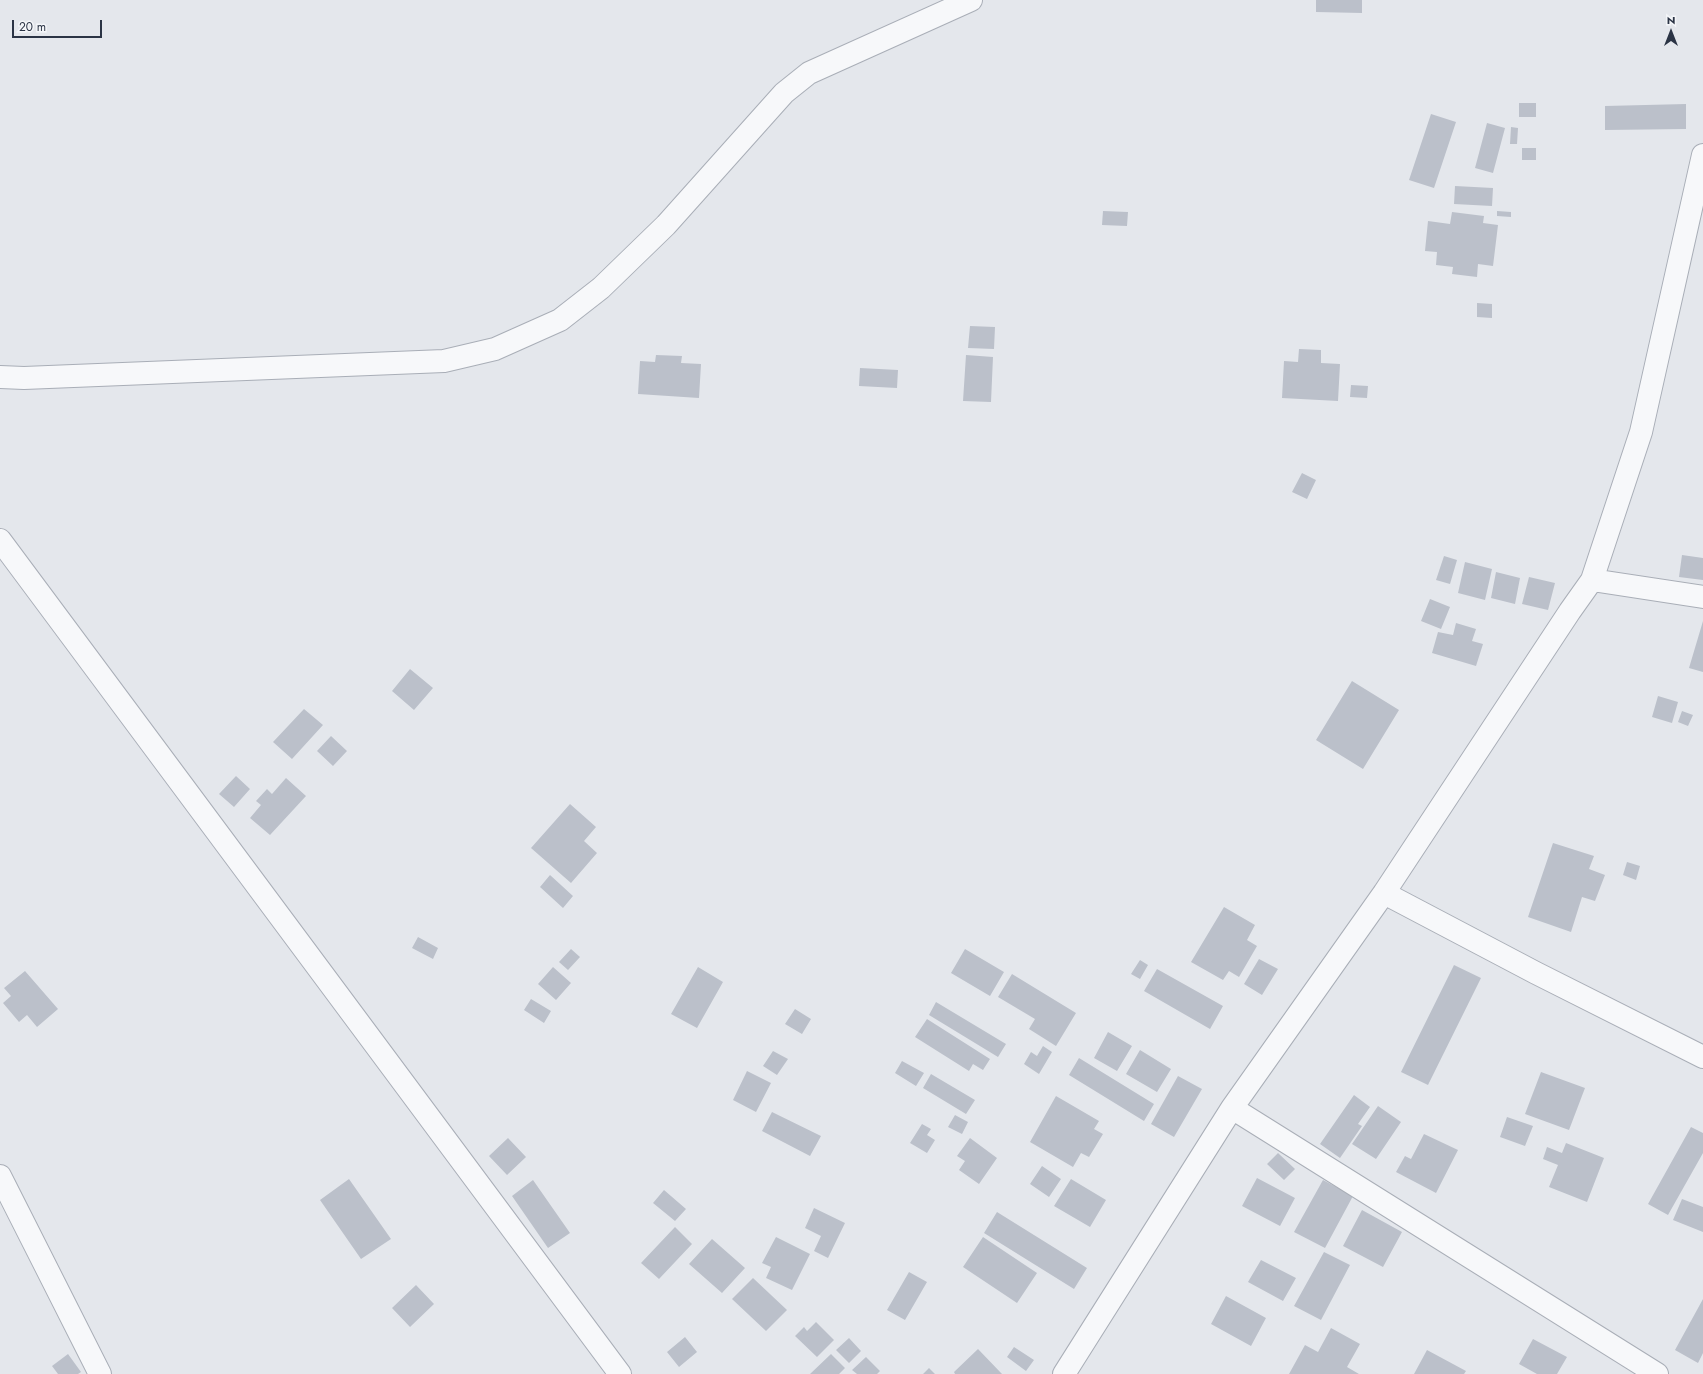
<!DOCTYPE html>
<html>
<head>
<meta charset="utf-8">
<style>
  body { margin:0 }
  #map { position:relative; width:1703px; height:1374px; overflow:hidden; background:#e4e7ec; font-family:Jost,sans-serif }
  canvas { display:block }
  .north { position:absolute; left:1651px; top:12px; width:40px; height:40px; -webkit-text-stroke:3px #f4f6f9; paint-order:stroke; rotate:0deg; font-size:11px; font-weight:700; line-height:16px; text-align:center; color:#2b3445 }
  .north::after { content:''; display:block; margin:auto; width:14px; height:18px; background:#2b3445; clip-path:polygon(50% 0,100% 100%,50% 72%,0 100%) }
  .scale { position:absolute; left:12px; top:20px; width:90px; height:18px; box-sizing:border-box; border:2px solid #2b3445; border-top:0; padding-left:5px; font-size:12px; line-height:14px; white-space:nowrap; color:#2b3445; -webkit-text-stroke:3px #f4f6f9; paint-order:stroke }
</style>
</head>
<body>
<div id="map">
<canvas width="1703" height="1374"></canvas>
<div class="north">N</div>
<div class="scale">20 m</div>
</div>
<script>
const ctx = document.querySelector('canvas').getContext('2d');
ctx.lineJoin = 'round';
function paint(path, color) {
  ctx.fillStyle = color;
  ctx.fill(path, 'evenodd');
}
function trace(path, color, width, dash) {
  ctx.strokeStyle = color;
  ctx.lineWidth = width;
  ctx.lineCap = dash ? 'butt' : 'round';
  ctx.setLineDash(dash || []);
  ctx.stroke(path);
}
const building = new Path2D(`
  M1316,0h46v13l-46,-1z
  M1519,103h17v14h-17z
  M1686,104v25l-81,1v-24z
  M1431,114l25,8 -22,66 -25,-8z
  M1487,123l18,5 -12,45 -18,-5z
  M1511,127l7,1 -1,16h-7z
  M1522,148h14v12h-14z
  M1455,186l38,2 -1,18 -38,-2z
  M1103,211l25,1 -1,14 -25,-1z
  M1497,211l14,1v5l-14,-1z
  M1452,212l32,4 -1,7 15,2 -5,41 -15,-2 -1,13 -25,-3 1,-7 -17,-2 1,-13 -12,-1 3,-30 22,3z
  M1477,303l15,1v14l-15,-1z
  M970,326l25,1 -1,22 -26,-1z
  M1299,349l22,1v13l19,1 -2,37 -56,-3 2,-37 14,1z
  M656,355l26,1 -1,7 20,1 -2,34 -61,-4 2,-33 15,1z
  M966,355l27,2 -2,45 -28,-1z
  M860,368l38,2 -1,18 -38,-2z
  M1351,385l17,1 -1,12 -17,-1z
  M1302,473l14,7 -9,19 -15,-7z
  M1682,555l21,3v22l-24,-3z
  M1444,556l13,4 -7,24 -14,-4z
  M1465,562l27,7 -7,31 -27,-7z
  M1496,572l24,6 -5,26 -24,-6z
  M1529,577l26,6 -7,27 -26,-6z
  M1430,599l20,8 -9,22 -20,-8z
  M1703,621v51l-14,-4z
  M1456,623l20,6 -4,12 11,3 -7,22 -44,-13 6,-21 15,3z
  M410,669l23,19 -19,22 -22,-19z
  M1352,681l47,29 -36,59 -47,-29z
  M1658,696l20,6 -6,21 -20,-6z
  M304,709l19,16 -31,34 -19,-17z
  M1682,711l11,4 -5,11 -10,-4z
  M331,736l16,15 -14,15 -16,-15z
  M236,776l14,13 -16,18 -15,-13z
  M286,778l20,18 -36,39 -20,-17 11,-13 -5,-4 11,-12 5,5z
  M570,804l26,23 -12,14 13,12 -26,30 -40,-35z
  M1553,843l41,13 -5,13 16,6 -10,26 -13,-4 -11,35 -43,-15z
  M1627,862l13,4 -4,14 -13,-5z
  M550,875l23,21 -10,12 -23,-21z
  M1224,907l31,18 -8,15 10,6 -18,31 -10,-6 -6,9 -32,-18z
  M418,937l20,11 -5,11 -21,-11z
  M571,949l9,8 -12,13 -9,-8z
  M965,949l39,23 -14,24 -39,-23z
  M1259,959l19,10 -16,26 -18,-11z
  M1140,960l8,5 -8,14 -9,-5z
  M1454,965l27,13 -53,107 -27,-13z
  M553,967l18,16 -15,17 -18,-16z
  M698,967l25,15 -26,46 -26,-14z
  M1157,969l66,37 -13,23 -66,-38z
  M25,971l33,38 -21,18 -10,-12 -8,7 -16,-19 8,-7 -7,-8z
  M1012,974l64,39 -20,33 -27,-17 6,-10 -37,-22z
  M531,999l20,12 -7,12 -20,-13z
  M936,1002l70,42 -8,13 -69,-42z
  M795,1009l16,10 -9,15 -17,-10z
  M927,1019l63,40 -7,11 -10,-6 -4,7 -54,-34z
  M1108,1032l24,14 -15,25 -23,-13z
  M1043,1046l9,6 -13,22 -15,-10 7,-12 6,4z
  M1140,1050l31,19 -14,23 -31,-18z
  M773,1051l15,8 -11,16 -14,-9z
  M1079,1058l75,46 -10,17 -75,-46z
  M902,1061l22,12 -8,13 -21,-13z
  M747,1071l24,12 -15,29 -23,-12z
  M1541,1072l44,16 -16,42 -44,-16z
  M931,1074l44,26 -9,14 -43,-26z
  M1178,1076l24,13 -28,48 -23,-13z
  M1354,1095l16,12 -12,17 4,2 -22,32 -20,-14z
  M1056,1096l43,25 -5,8 9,5 -14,23 -8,-4 -8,14 -43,-25z
  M1378,1106l23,16 -25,37 -24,-15z
  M772,1112l49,24 -11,20 -48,-25z
  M955,1115l13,7 -6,12 -14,-7z
  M1507,1117l26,9 -8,20 -25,-9z
  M922,1124l9,5 -4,6 8,5 -8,13 -17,-10z
  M1691,1127l12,6v20l-35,62 -20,-11z
  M1424,1134l34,16 -22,43 -40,-21 9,-16 6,3z
  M508,1138l18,19 -19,18 -18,-19z
  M970,1138l27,20 -18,26 -20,-14 6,-9 -8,-5z
  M1566,1143l38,15 -17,44 -38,-15 9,-22 -15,-6 4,-12 15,6z
  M1278,1153l17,16 -11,11 -17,-16z
  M1042,1166l19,13 -12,18 -19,-13z
  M1257,1178l38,20 -15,28 -38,-20z
  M349,1179l42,60 -30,20 -41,-59z
  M1071,1179l35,21 -16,27 -36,-21z
  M533,1180l37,53 -22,15 -36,-52z
  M1323,1180l30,16 -28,52 -31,-16z
  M664,1190l22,19 -11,12 -22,-18z
  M1682,1199l21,8v25l-30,-12z
  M814,1208l31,15 -17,35 -14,-7 7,-15 -16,-8z
  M1362,1210l40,22 -19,35 -40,-21z
  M997,1212l90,56 -13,21 -90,-56z
  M675,1227l17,17 -33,35 -18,-16z
  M776,1237l34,17 -18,36 -26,-12 5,-11 -9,-4z
  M983,1237l54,36 -20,30 -54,-36z
  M712,1239l33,29 -23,25 -33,-29z
  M1324,1252l26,13 -29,55 -27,-14z
  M1261,1260l35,18 -13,23 -35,-19z
  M909,1272l18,10 -22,38 -18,-10z
  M753,1278l34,32 -21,21 -34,-32z
  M416,1285l18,19 -24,23 -18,-19z
  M1226,1296l40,22 -15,28 -40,-22z
  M1703,1299v54l-5,10 -23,-13z
  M816,1322l18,18 -17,17 -22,-21 9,-9 3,4z
  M1331,1328l29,16 -13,23 12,7h-70l16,-29 13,7z
  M685,1337l12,15 -18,15 -12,-15z
  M849,1338l12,13 -12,12 -13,-13z
  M1533,1339l34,18 -10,17h-20l-18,-10z
  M1014,1347l20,13 -8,11 -19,-14z
  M978,1349l24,25h-47l-1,-2z
  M1427,1350l39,21 -2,3h-50z
  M68,1354l13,18 -3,2h-20l-6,-8z
  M831,1354l14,14 -6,6h-29z
  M866,1357l14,14 -3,3h-20l-5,-4z
  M929,1368l6,6h-12z`);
const minor = new Path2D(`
  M0,377l24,1 420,-17 51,-12 65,-29 41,-32 65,-63 118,-132 25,-20 162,-73
  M0,540l620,834
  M1592,580l111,17
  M1384,893l152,80 167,84
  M1232,1108l425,266
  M0,1176l100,198
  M1064,1374l168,-266 152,-215 186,-282 22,-31 49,-148 62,-277`);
paint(building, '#bbc0ca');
trace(minor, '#a9aeb7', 24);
trace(minor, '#f7f8fa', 22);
</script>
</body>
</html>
